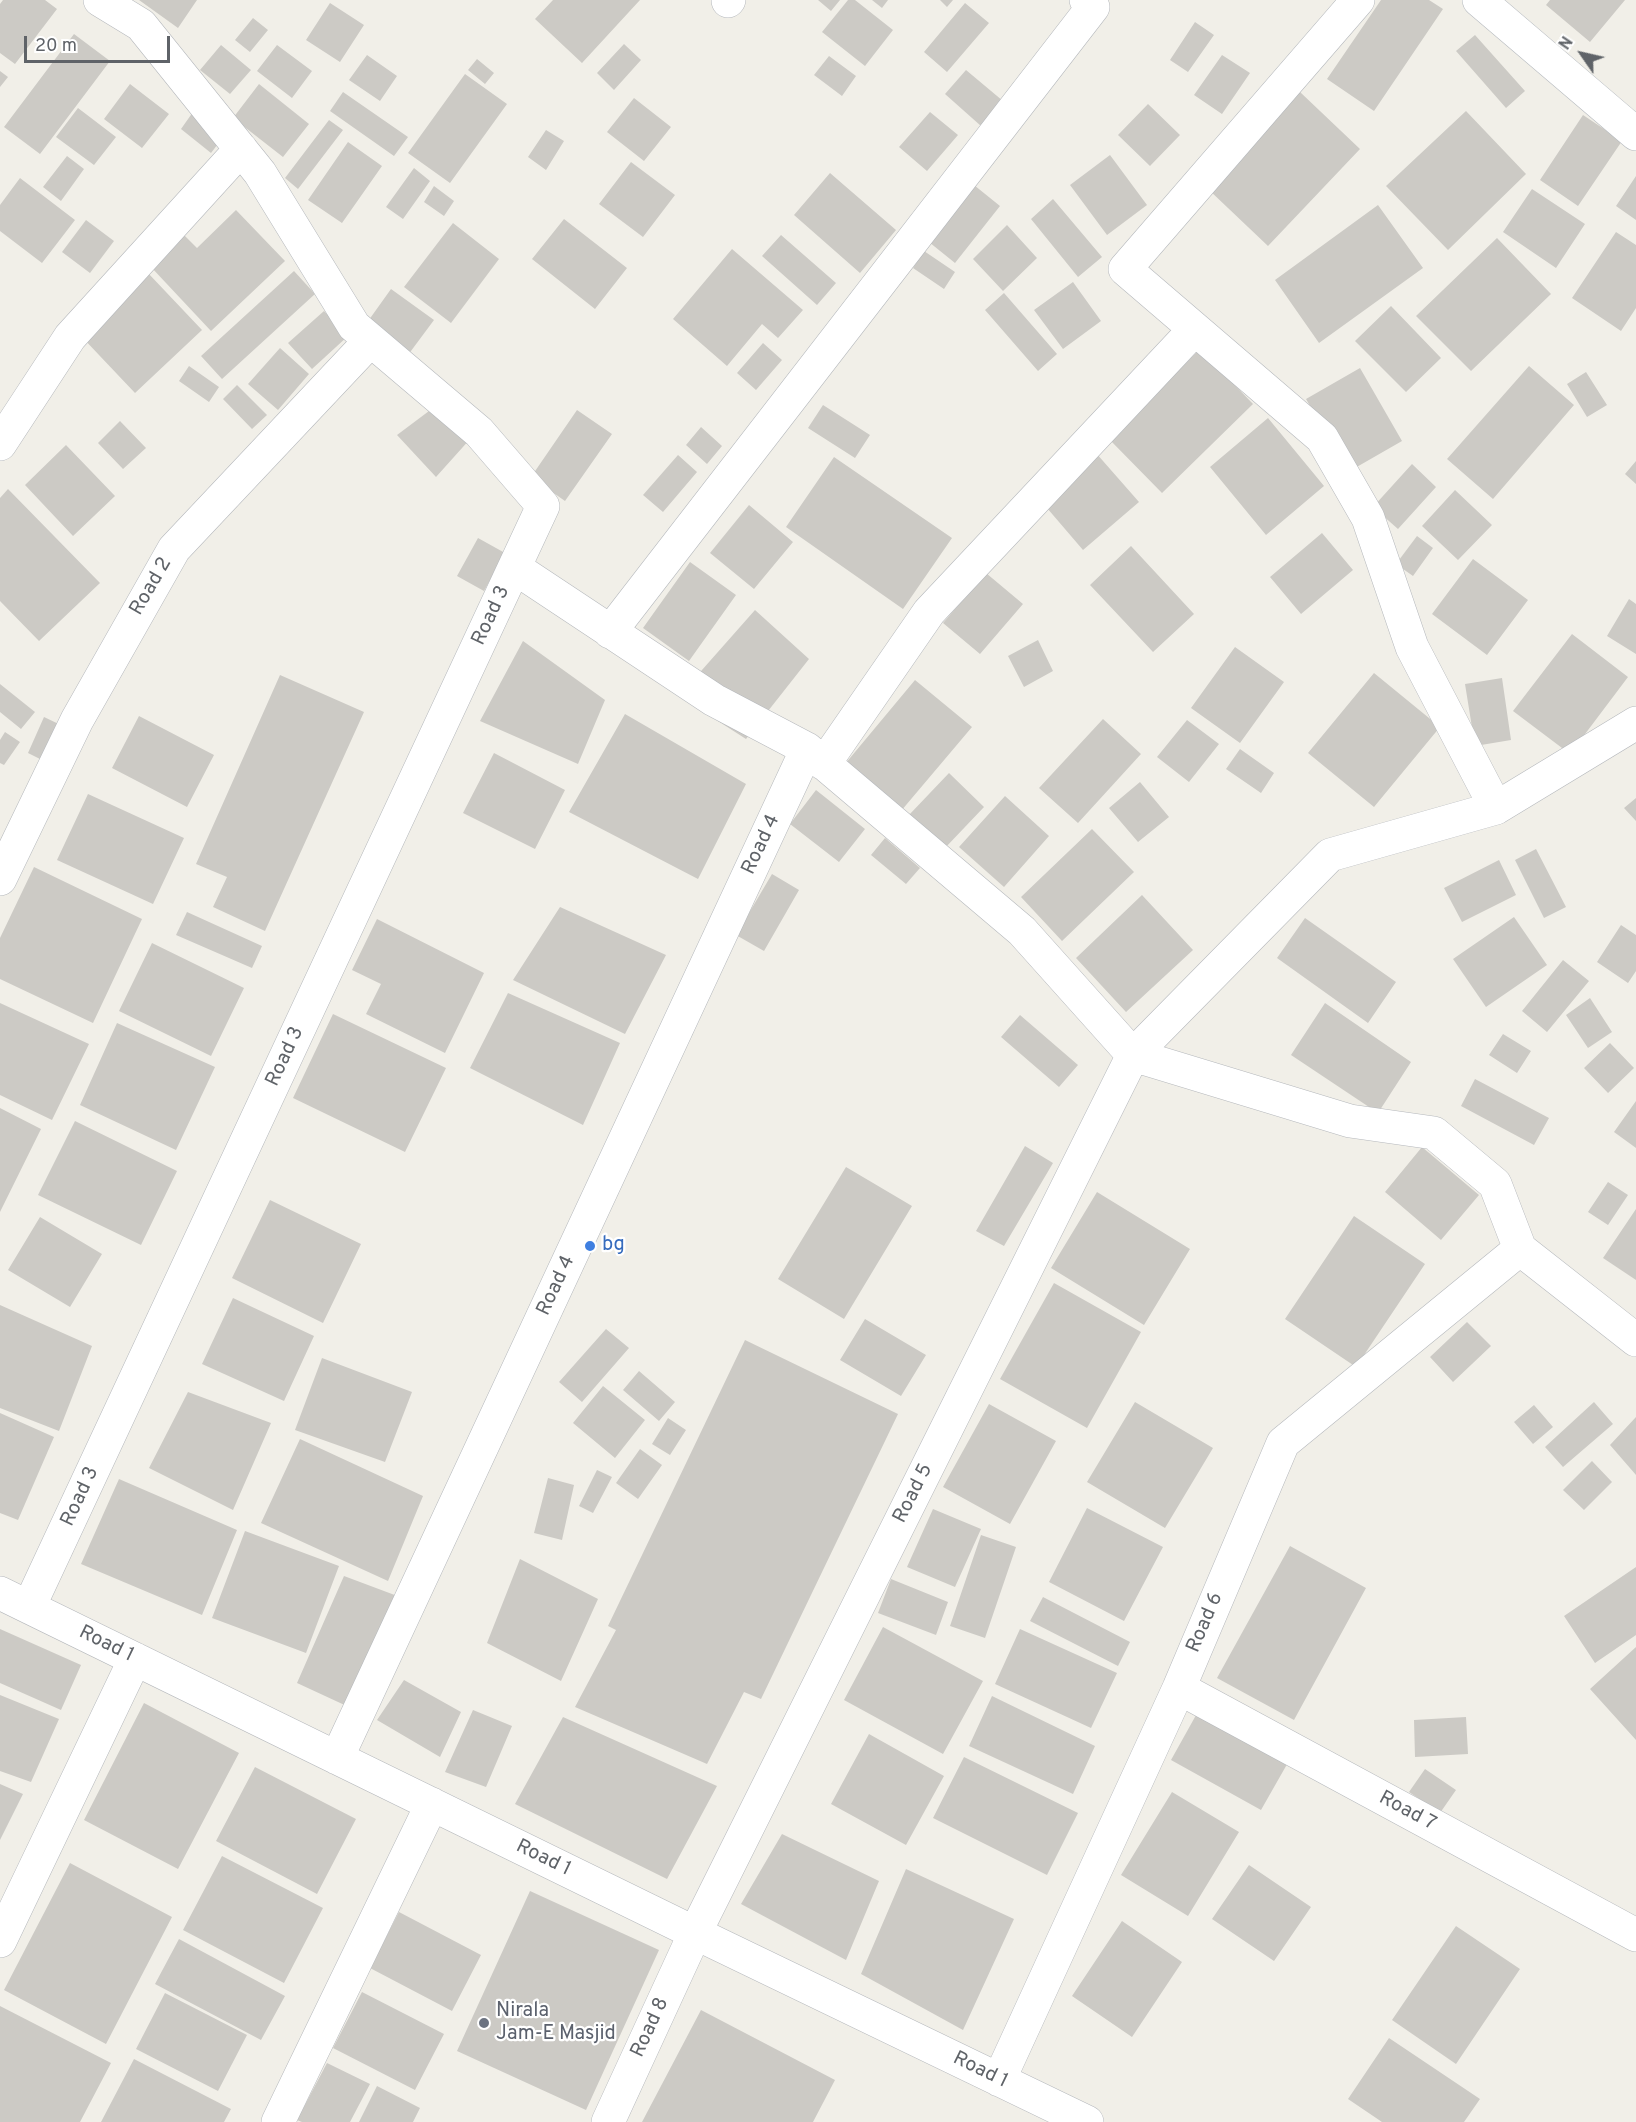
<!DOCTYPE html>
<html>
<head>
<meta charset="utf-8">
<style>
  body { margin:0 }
  #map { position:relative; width:1636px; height:2122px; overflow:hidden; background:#f1efe8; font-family:Overpass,sans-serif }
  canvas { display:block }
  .north { position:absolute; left:1552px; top:24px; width:60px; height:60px; -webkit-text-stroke:4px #fff; paint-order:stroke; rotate:304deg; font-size:16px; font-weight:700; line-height:24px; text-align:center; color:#5f6368 }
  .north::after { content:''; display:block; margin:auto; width:21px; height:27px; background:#5f6368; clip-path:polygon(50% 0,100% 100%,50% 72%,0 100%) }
  .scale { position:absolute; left:24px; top:36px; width:146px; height:27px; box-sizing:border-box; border:3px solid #5f6368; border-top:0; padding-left:8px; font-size:18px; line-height:21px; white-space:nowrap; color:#5f6368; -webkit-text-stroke:4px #fff; paint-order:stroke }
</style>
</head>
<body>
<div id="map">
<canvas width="1636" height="2122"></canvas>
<div class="north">N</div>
<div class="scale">20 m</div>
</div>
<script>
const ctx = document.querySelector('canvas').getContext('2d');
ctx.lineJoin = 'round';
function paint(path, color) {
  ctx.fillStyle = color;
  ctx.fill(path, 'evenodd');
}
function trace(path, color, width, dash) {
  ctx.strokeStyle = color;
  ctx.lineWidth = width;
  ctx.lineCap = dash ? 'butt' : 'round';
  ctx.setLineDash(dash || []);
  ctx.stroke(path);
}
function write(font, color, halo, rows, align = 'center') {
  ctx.font = font + ' Overpass,sans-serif';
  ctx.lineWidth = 4.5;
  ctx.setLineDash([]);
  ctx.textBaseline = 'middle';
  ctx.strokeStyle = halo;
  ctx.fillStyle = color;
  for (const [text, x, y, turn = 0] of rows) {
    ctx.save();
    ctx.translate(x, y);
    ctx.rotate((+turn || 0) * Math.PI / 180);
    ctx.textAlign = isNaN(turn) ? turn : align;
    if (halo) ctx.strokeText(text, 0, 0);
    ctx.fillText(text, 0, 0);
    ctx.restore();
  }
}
const building = new Path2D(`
  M3,0h42l12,9 -42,55 -15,-11v-49z
  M139,0h58l-19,28z
  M553,0h87l-58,63 -47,-44z
  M818,0h22l-9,11z
  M848,0h7l38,30 -28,36 -43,-34z
  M872,0h16l-6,8z
  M940,0h13l-6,7z
  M1381,0h48l14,9 -69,102 -47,-32z
  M1550,0h75l-35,42 -44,-37z
  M330,3l34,22 -24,37 -34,-22z
  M965,3l24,20 -42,49 -23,-20z
  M253,18l15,12 -18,22 -15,-12z
  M1195,22l19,13 -26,37 -18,-12z
  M74,34l36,27 -70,93 -36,-27z
  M1475,35l50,56 -19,17 -50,-57z
  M624,44l17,16 -27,30 -17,-17z
  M221,45l30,25 -21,24 -30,-24z
  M277,45l35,26 -20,27 -35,-27z
  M367,55l30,21 -17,25 -31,-21z
  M1222,55l28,18 -28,41 -28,-19z
  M829,56l27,20 -14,20 -28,-21z
  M477,59l17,14 -9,11 -17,-14z
  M966,70l37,31 -22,25 -36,-32z
  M0,71l8,6 -8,10z
  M465,74l42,30 -57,79 -42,-30z
  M130,84l39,30 -27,34 -38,-29z
  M259,84l50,40 -26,33 -50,-39z
  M343,92l65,45 -14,19 -64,-45z
  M1300,92l60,57 -92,97 -60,-57z
  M634,98l37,29 -27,34 -37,-29z
  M1148,104l32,31 -30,31 -32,-31z
  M78,108l38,29 -22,28 -38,-28z
  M1466,111l60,63 -78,76 -62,-64z
  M193,112l31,24 -13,17 -30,-24z
  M930,112l28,23 -31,36 -28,-24z
  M1583,115l39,26 -44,65 -38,-26z
  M329,120l14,10 -45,59 -13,-11z
  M546,130l18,11 -18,29 -18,-13z
  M348,142l34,24 -40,57 -34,-23z
  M1110,155l37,50 -40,30 -37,-50z
  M67,156l17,13 -23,32 -18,-14z
  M631,162l44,33 -32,42 -44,-33z
  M414,168l16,13 -27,38 -17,-12z
  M830,173l66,57 -36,43 -66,-58z
  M1636,176v44l-20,-14z
  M20,178l55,42 -33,43 -42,-32v-26z
  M969,181l31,25 -45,57 -31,-25z
  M434,186l20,15 -10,15 -20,-14z
  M1532,189l53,35 -29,44 -53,-36z
  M1053,199l49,58 -24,20 -47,-58z
  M1378,205l45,63 -104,75 -44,-63z
  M236,210l49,51 -74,70 -60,-64 33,-32 13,13z
  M564,219l63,49 -32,41 -63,-50z
  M86,220l28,21 -24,32 -28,-21z
  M453,223l46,36 -48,64 -47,-36z
  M1007,225l30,33 -34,33 -30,-32z
  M1616,232l20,13v63l-15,23 -49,-33z
  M781,235l55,48 -19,22 -55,-49z
  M1497,238l54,56 -80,77 -55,-55z
  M732,249l71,61 -25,28 -16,-14 -35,42 -54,-47z
  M924,251l31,21 -11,17 -31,-21z
  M294,271l21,23 -93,85 -21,-23z
  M148,273l54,57 -67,63 -54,-57z
  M1073,282l28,39 -38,28 -29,-39z
  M391,289l43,31 -26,35 -42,-31z
  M1004,293l53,61 -19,17 -53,-61z
  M1391,306l50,52 -35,34 -51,-51z
  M324,311l24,25 -36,33 -24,-26z
  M763,343l19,17 -26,30 -19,-17z
  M280,348l29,26 -31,36 -30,-26z
  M1200,349l53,55 -91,89 -53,-54z
  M189,366l30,21 -10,15 -30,-21z
  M1529,366l45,39 -81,94 -46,-40z
  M1360,368l42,73 -54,31 -42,-73z
  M1586,372l21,33 -20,12 -20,-33z
  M237,385l30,30 -15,14 -29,-30z
  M441,402l30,36 -35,39 -39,-42z
  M823,405l47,30 -15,23 -47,-30z
  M577,410l35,24 -47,67 -34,-24z
  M1268,418l56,68 -58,49 -56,-68z
  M120,421l26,27 -23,21 -25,-26z
  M701,427l21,19 -15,18 -21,-19z
  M66,445l49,51 -42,40 -48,-51z
  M1096,453l43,49 -56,48 -42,-49z
  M678,455l19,17 -34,40 -20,-17z
  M834,457l118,81 -49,71 -117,-82z
  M1636,461v23l-11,-10z
  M1412,464l24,23 -38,42 -25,-22z
  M8,489l92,94 -61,58 -39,-40v-103z
  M1455,490l37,35 -34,35 -36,-34z
  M749,505l44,37 -39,47 -44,-36z
  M1322,533l31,37 -52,44 -31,-37z
  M1417,536l16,12 -20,28 -17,-12z
  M478,538l27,15 -21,38 -27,-15z
  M1131,546l63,68 -41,38 -63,-67z
  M1473,559l55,41 -41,55 -55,-41z
  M690,562l46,33 -47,66 -46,-33z
  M986,573l37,31 -43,50 -37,-31z
  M1629,599l7,5v50l-29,-18z
  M755,610l54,49 -63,80 -67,-43z
  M1572,634l56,43 -58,77 -57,-43z
  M1038,640l15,31 -29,16 -16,-31z
  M523,641l82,59 -27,64 -98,-43z
  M1235,647l49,35 -44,61 -49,-35z
  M1374,673l66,54 -66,80 -66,-54z
  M280,675l84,37 -99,219 -52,-24 14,-30 -31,-13z
  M1502,678l9,62 -36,6 -10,-62z
  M915,680l57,47 -71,84 -56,-47z
  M0,684l35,28 -14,17 -21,-17z
  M625,714l121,70 -48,95 -129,-67z
  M139,716l75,39 -27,52 -75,-39z
  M44,717l21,10 -17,36 -20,-10z
  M1103,719l38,35 -63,69 -39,-35z
  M1187,720l32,24 -30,38 -32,-25z
  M5,732l15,10 -16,23 -4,-2v-23z
  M1240,749l34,24 -13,20 -35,-24z
  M494,753l71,37 -30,59 -72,-36z
  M949,773l35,34 -39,41 -36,-33z
  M1140,782l29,35 -31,25 -29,-34z
  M816,790l49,39 -26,33 -49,-38z
  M88,794l96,44 -31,66 -96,-44z
  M1005,796l44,40 -45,51 -45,-40z
  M1636,798v23l-12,-13z
  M1092,829l42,43 -72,69 -41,-44z
  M885,838l35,30 -14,16 -35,-29z
  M1536,849l30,58 -22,11 -29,-58z
  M1499,860l17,35 -54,27 -18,-34z
  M34,867l108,52 -49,104 -93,-44v-41z
  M772,874l27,16 -35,61 -28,-16z
  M1142,895l51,55 -67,62 -50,-54z
  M560,907l106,48 -41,79 -112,-54z
  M187,912l75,34 -10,22 -76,-33z
  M1514,917l33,48 -61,42 -33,-48z
  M1305,918l91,64 -28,41 -91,-65z
  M377,919l107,54 -39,80 -79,-39 15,-30 -29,-14z
  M1621,925l15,10v36l-8,12 -31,-21z
  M152,943l92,45 -33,68 -92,-45z
  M1563,960l26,21 -42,51 -25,-21z
  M508,993l112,50 -37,82 -113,-57z
  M1590,998l22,34 -24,16 -22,-33z
  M0,1003l89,41 -37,76 -52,-25z
  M1325,1003l86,59 -33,51 -87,-58z
  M333,1014l113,54 -41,84 -112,-54z
  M1020,1015l58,50 -19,22 -58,-50z
  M117,1023l98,44 -39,83 -96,-45z
  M1503,1034l28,17 -14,22 -28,-18z
  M1610,1043l24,25 -26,25 -24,-25z
  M1475,1079l74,39 -15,27 -73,-39z
  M1636,1101v47l-22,-16z
  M0,1108l41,21 -41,83z
  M75,1121l102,50 -36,74 -103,-50z
  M1025,1146l28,17 -49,83 -28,-15z
  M1422,1147l57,48 -38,45 -56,-48z
  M846,1167l66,39 -68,113 -66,-40z
  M1608,1182l20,13 -20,30 -20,-13z
  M1097,1192l93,57 -46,76 -93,-57z
  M270,1200l91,44 -38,79 -91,-45z
  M1636,1209v71l-33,-22z
  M1354,1216l71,48 -69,103 -71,-48z
  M40,1217l62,37 -32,53 -62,-37z
  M1054,1283l87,49 -54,96 -87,-49z
  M233,1298l81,38 -30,65 -82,-37z
  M0,1305l92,41 -33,85 -59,-23z
  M865,1319l61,36 -25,41 -61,-36z
  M1467,1322l24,24 -38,36 -23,-25z
  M606,1329l23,19 -47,54 -23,-20z
  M745,1340l153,74 -137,285 -17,-7 -37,72 -132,-57 41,-77 -8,-4z
  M322,1358l90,34 -27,70 -90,-32z
  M639,1371l36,31 -16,19 -36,-31z
  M603,1386l42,34 -30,38 -42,-35z
  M188,1392l83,31 -38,87 -84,-42z
  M1135,1402l78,46 -48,80 -78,-46z
  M1594,1402l19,22 -50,43 -18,-20z
  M989,1404l67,37 -46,83 -67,-37z
  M1534,1405l19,22 -20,17 -19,-22z
  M0,1413l54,24 -36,83 -18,-7z
  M1636,1417v58l-26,-30z
  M668,1418l18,12 -16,25 -18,-11z
  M300,1439l123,57 -35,85 -127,-58z
  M640,1449l22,16 -24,34 -22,-16z
  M1592,1461l20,21 -28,28 -21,-20z
  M597,1470l15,7 -19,36 -14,-7z
  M548,1478l26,7 -12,55 -28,-7z
  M119,1479l118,51 -35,85 -121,-51z
  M1087,1508l76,39 -39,74 -75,-39z
  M933,1509l48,20 -26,58 -48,-20z
  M245,1531l94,35 -33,87 -94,-35z
  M981,1535l35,12 -31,91 -35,-12z
  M1290,1546l76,42 -72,132 -77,-42z
  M520,1559l78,40 -37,82 -74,-38z
  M1636,1567v68l-41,28 -31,-47z
  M344,1576l56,21 -49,111 -54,-25z
  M891,1579l57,23 -12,33 -58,-22z
  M1043,1597l87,45 -12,24 -88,-45z
  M883,1627l100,54 -40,73 -99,-54z
  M0,1629l81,36 -20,45 -61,-27z
  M1020,1629l97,44 -26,55 -96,-44z
  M1636,1647v93l-46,-51z
  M404,1680l57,32 -21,45 -63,-37z
  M0,1695l59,24 -28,63 -31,-11z
  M992,1696l103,50 -22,48 -104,-48z
  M144,1703l95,50 -61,116 -94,-49z
  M1200,1708l90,51 -29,51 -90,-50z
  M473,1710l39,16 -26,61 -41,-15z
  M563,1717l154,69 -50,93 -152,-75z
  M1466,1717l2,37 -53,3 -1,-37z
  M869,1734l75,42 -38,69 -75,-41z
  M964,1757l114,56 -31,62 -114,-57z
  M255,1767l101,52 -39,75 -101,-53z
  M1425,1769l31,21 -16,23 -31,-21z
  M0,1784l23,10 -23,46z
  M1172,1792l67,40 -51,84 -67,-41z
  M782,1834l97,47 -33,79 -105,-56z
  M222,1856l101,52 -39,75 -101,-53z
  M70,1863l102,54 -66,127 -102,-54z
  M1249,1865l62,42 -37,54 -62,-42z
  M906,1869l108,50 -51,111 -102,-56z
  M530,1891l129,59 -73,160 -129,-59z
  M399,1912l82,43 -29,56 -82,-43z
  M1122,1921l60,41 -50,75 -60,-41z
  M1456,1926l64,43 -64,95 -64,-44z
  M179,1939l106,57 -24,44 -106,-56z
  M362,1992l82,42 -29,56 -82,-42z
  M165,1993l82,42 -29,56 -82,-42z
  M0,2006l111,57 -31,59h-80z
  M701,2010l134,70 -22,42h-171z
  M1389,2038l91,61 -16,23h-82l-34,-23z
  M134,2059l97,50 -7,13h-123z
  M327,2063l43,21 -20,38h-48l-5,-2z
  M377,2086l43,22 -7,14h-54z`);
const street = new Path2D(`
  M1358,0l-233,269 197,169 46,80 44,129 84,161
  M728,1l1,-1
  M0,444l70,-107 171,-188
  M515,568l199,132 93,49 215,182 111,124 217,66 84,12 61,51 25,65 116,91
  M610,632l483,-625 -7,-7
  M824,764l105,-152 266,-283
  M0,879l77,-159 97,-171 196,-208
  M0,1593l695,340 392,189
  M29,1607l514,-1101 -64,-74 -125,-106 -94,-153 -119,-148 -41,-25
  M1179,1688l457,247
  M337,1758l470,-1009
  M0,1941l135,-282
  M999,2080l180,-392 104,-245 237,-194
  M278,2122l154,-318
  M608,2122l87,-189 438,-878 197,-200 166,-47 140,-85`);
const secondary = new Path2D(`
  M1479,0l157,134`);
const markers = [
  [590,1246,6,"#3f7fe0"],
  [484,2023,6,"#6b7280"]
];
const streetNames = [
  ["Road 2",152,587,-60],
  ["Road 3",492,616,-65],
  ["Road 4",762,845,-65],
  ["Road 3",286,1057,-65],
  ["Road 4",557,1286,-65],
  ["Road 5",914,1494,-63],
  ["Road 3",81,1497,-65],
  ["Road 6",1206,1623,-67],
  ["Road 1",106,1645,26],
  ["Road 7",1407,1812,28],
  ["Road 1",543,1859,26],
  ["Road 8",651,2028,-65],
  ["Road 1",980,2071,26]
];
const shopNames = [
  ["bg",602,1246]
];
const worshipNames = [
  ["Nirala",496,2012],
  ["Jam-E Masjid",496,2035]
];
paint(building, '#cccac5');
trace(street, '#b5b8bc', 34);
trace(secondary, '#b6babf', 34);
trace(street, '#fff', 33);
trace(secondary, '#fff', 33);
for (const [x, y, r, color] of markers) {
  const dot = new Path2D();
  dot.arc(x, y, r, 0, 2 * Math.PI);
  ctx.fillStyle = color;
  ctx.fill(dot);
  trace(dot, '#fff', 2);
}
write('20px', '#5f6368', '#fff', streetNames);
write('20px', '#366cbe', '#fff', shopNames, 'left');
write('20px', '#5b616d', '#fff', worshipNames, 'left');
</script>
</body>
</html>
